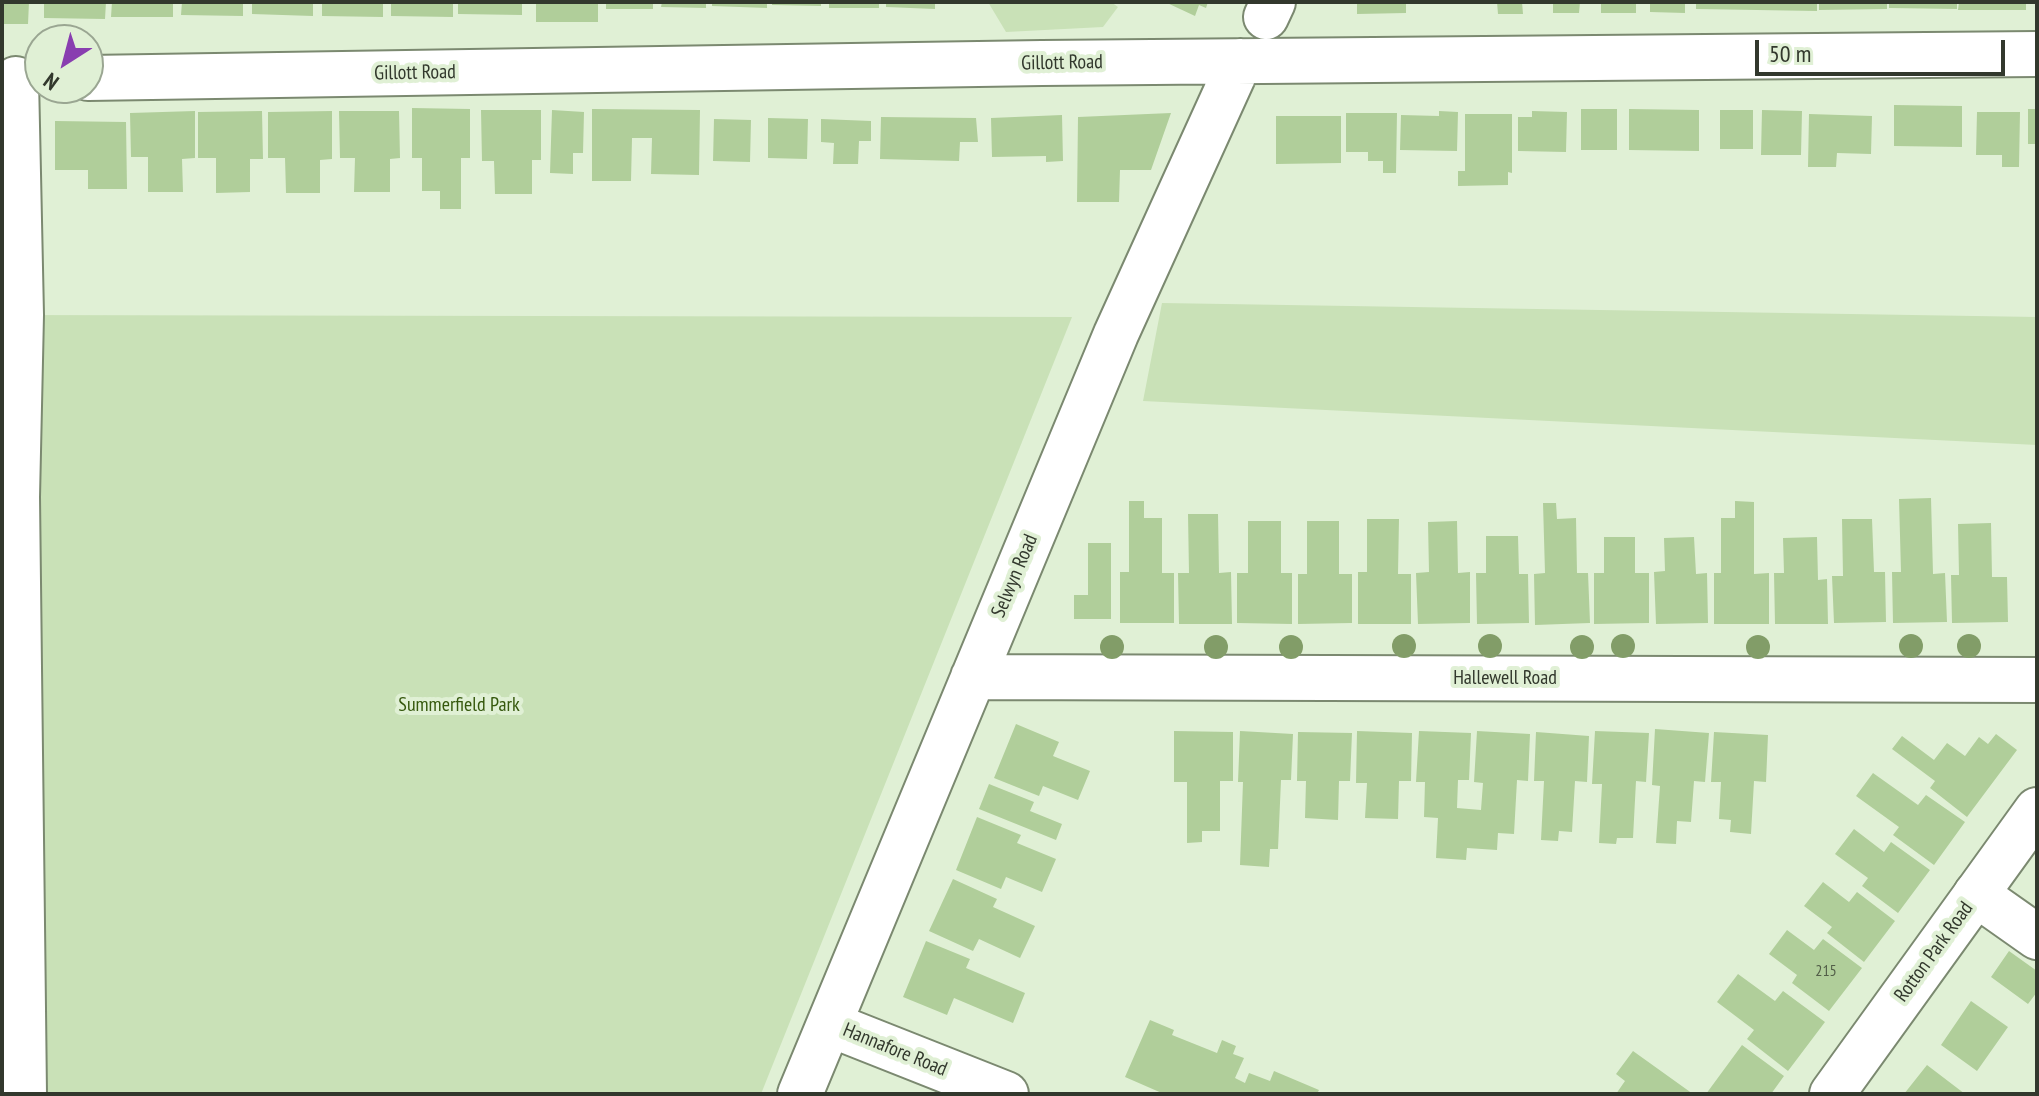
<!DOCTYPE html>
<html>
<head>
<meta charset="utf-8">
<style>
  body { margin:0 }
  #map { position:relative; width:2039px; height:1096px; overflow:hidden; background:#e0f0d5; font-family:"PT Sans Narrow",sans-serif }
  canvas { display:block }
  .frame { position:absolute; inset:0; border:4px solid #32382d; pointer-events:none }
  .north { position:absolute; left:24px; top:24px; width:80px; height:80px; box-sizing:border-box; background:#e0f0d5; border:2px solid #9aa692; border-radius:50%; rotate:216deg; font-size:22px; font-weight:700; line-height:32px; text-align:center; color:#32382d }
  .north::after { content:''; display:block; margin:auto; width:28px; height:36px; background:#893eb0; clip-path:polygon(50% 0,100% 100%,50% 72%,0 100%) }
  .scale { position:absolute; left:1755px; top:40px; width:250px; height:36px; box-sizing:border-box; border:4px solid #32382d; border-top:0; padding-left:10px; font-size:24px; line-height:28px; white-space:nowrap; color:#32382d; -webkit-text-stroke:6px #e0f0d5; paint-order:stroke }
</style>
</head>
<body>
<div id="map">
<canvas width="2039" height="1096"></canvas>
<div class="frame"></div>
<div class="north">N</div>
<div class="scale">50 m</div>
</div>
<script>
const ctx = document.querySelector('canvas').getContext('2d');
ctx.lineJoin = 'round';
function paint(path, color) {
  ctx.fillStyle = color;
  ctx.fill(path, 'evenodd');
}
function trace(path, color, width, dash) {
  ctx.strokeStyle = color;
  ctx.lineWidth = width;
  ctx.lineCap = dash ? 'butt' : 'round';
  ctx.setLineDash(dash || []);
  ctx.stroke(path);
}
function write(font, color, halo, rows, align = 'center') {
  ctx.font = font + ' "PT Sans Narrow",sans-serif';
  ctx.lineWidth = 8;
  ctx.setLineDash([]);
  ctx.textBaseline = 'middle';
  ctx.strokeStyle = halo;
  ctx.fillStyle = color;
  for (const [text, x, y, turn = 0] of rows) {
    ctx.save();
    ctx.translate(x, y);
    ctx.rotate((+turn || 0) * Math.PI / 180);
    ctx.textAlign = isNaN(turn) ? turn : align;
    if (halo) ctx.strokeText(text, 0, 0);
    ctx.fillText(text, 0, 0);
    ctx.restore();
  }
}
const green = new Path2D(`
  M988,2h123l7,5 -15,20 -97,5z
  M1162,303l875,14v128l-894,-44z
  M2,315l1070,2 -311,777h-759z`);
const building = new Path2D(`
  M2,2h27l-1,22h-26z
  M44,2h62l-1,17 -61,-1z
  M112,2h61v15h-62z
  M182,2h61v14l-62,-1z
  M252,2h61v14l-61,-2z
  M322,2h61v15l-61,-1z
  M391,2h62v15l-62,-1z
  M458,2h64v13l-64,-1z
  M536,2h62v20h-62z
  M606,2h47v7h-47z
  M662,2h44v6l-45,-1z
  M712,2h55v6l-55,-2z
  M772,2h49v4l-49,-1z
  M829,2h50v6h-50z
  M886,2h49v7l-49,-2z
  M1165,2h43l-2,6 -7,-3 -4,11z
  M1357,2h49v11l-49,1z
  M1497,2h25l1,12h-25z
  M1553,2h27l-1,11h-26z
  M1601,2h35v11h-35z
  M1650,2h35v11l-35,-1z
  M1696,2h121v9l-121,-2z
  M1819,2h68v7l-68,1z
  M1889,2h68v7l-68,-1z
  M1959,2h67v8h-68z
  M1894,105l68,1v41l-68,-1z
  M412,108l58,1v49h-9v51h-21v-18h-18v-33h-10z
  M592,109l108,1 -1,65 -48,-1 1,-36h-20l-1,43h-39z
  M1581,109h36v41h-36z
  M1629,109l70,1v41l-70,-1z
  M2028,109h9v35h-9z
  M481,110h60v50h-9v34h-37l-1,-33h-12z
  M552,110l32,2 -1,41h-10v21l-23,-1z
  M1720,110h33v39h-33z
  M1762,110l40,1 -1,44h-40z
  M195,111v47l-13,1 1,33h-35v-35h-17l-1,-44z
  M262,111l1,48h-13v33l-34,1v-35h-18v-46z
  M332,111v48l-12,1v33h-34l-1,-35h-17v-46z
  M339,111h60l1,47 -10,1v33h-36l1,-34h-15z
  M1439,111l19,1 -1,39 -57,-1 1,-35 38,1z
  M1532,111l35,1 -1,40 -48,-1v-34h14z
  M1977,112h43l-1,55h-17v-12h-26z
  M1171,113l-20,57h-31l-1,32h-42l1,-85z
  M1346,113h51l-1,60h-13v-12h-15v-9h-22z
  M1465,114h47v59l-4,-1v13l-50,1v-15h7z
  M1809,114l63,2 -1,38 -34,-1 -1,14h-28z
  M1062,115l1,46 -17,1v-6l-54,1 -1,-39z
  M1276,116h65v47l-65,1z
  M881,117l95,1 2,24h-18l-1,19 -79,-2z
  M768,118l40,1 -1,40 -39,-1z
  M714,119l37,1 -1,42 -37,-1z
  M821,119l50,2v20h-12l-1,23h-25l1,-21 -13,-1z
  M55,121l71,1 1,67h-39v-19h-33z
  M1931,498l2,76 12,-1 2,49 -54,1 -1,-51h9l-2,-73z
  M1129,501h15v17h18v55h12v50h-54v-51h9z
  M1735,501l19,1v72l15,-1v51h-55v-51h7v-55h14z
  M1543,503h13l1,16 19,-1 1,55h11l2,50 -55,2 -1,-51 11,-1z
  M1188,514h30l1,59 12,-1 1,52h-53l-1,-51h11z
  M1367,519h32l-1,55h13v50h-53v-52h9z
  M1842,519h30l2,53h11l1,50 -52,1 -2,-47h11z
  M1248,521h33v52h11v51l-55,-1v-50h11z
  M1307,521h32v53h13v49l-54,1v-50h9z
  M1457,521l1,52 12,-1v51l-52,1 -2,-51 13,-1 -1,-50z
  M1991,523l1,54h15l1,45 -56,1 -1,-48h8l-1,-51z
  M1486,536h32l1,38h9l1,49 -52,1 -1,-51h10z
  M1604,537h31v36h14v50l-55,1v-51h10z
  M1694,537l2,37 11,-1 1,50 -52,1 -2,-52 11,-1 -1,-33z
  M1817,537l1,43 9,-1 1,45h-53l-1,-51h10l-1,-35z
  M1088,543h23v76h-37v-24h14z
  M1016,724l43,18 -6,14 37,15 -12,29 -35,-14 -4,10 -45,-18z
  M1655,729l54,4 -4,49 -11,-1 -3,41 -14,-1 -1,23 -20,-1 4,-57 -8,-1z
  M1174,731l59,1v49h-13v50h-18v11l-15,1v-61h-13z
  M1240,731l53,3 -2,46h-10l-3,69h-8l-1,18 -29,-2 3,-83h-5z
  M1357,731l55,2 -1,48h-12l-1,38 -33,-1 2,-35h-11z
  M1419,731l52,2 -2,47h-11l-1,28 24,2 2,-27 -9,-1 3,-51 53,3 -2,47 -11,-1 -3,54 -16,-1 -1,17 -30,-2 -1,12 -30,-2 2,-40 -14,-1 1,-35h-9z
  M1595,731l54,2 -3,49 -10,-1 -3,57h-16l-1,6 -17,-1 3,-59h-10z
  M1298,732l54,1 -2,48h-11l-1,39 -33,-2 1,-37h-9z
  M1536,732l53,4 -2,46 -12,-1 -3,51 -13,-1 -1,10 -17,-1 3,-59h-10z
  M1714,732l54,3 -2,47 -12,-1 -3,53 -21,-2 1,-12 -12,-1 2,-37h-10z
  M1996,734l21,16 -50,67 -37,-29 5,-7 -43,-32 10,-13 32,24 13,-17 18,13 14,-19 9,7z
  M1873,773l45,32 8,-10 39,27 -31,43 -41,-30 6,-8 -43,-31z
  M989,784l45,18 -4,9 32,13 -6,16 -77,-31z
  M977,817l44,18 -4,8 39,16 -14,33 -36,-15 -5,12 -45,-19z
  M1854,829l30,23 7,-10 39,28 -32,43 -36,-27 6,-8 -33,-24z
  M953,879l44,20 -4,8 42,19 -15,32 -41,-19 -6,12 -44,-20z
  M1823,882l26,20 8,-10 38,29 -31,41 -37,-29 5,-6 -28,-21z
  M1787,930l27,20 9,-11 39,29 -33,43 -37,-28 5,-8 -28,-21z
  M926,941l44,18 -4,9 59,25 -12,30 -59,-25 -7,17 -44,-18z
  M2009,951l28,20v21l-9,12 -37,-27z
  M1738,974l37,27 8,-10 42,31 -37,49 -41,-32 7,-9 -37,-28z
  M1971,1001l37,26 -31,44 -36,-26z
  M1150,1020l24,10 -2,5 45,18 5,-13 14,6 -3,8 11,4 -9,20 10,5 4,-10 21,8 4,-10 45,19 -2,4h-153l-39,-17z
  M1742,1045l42,31 -13,18h-65z
  M1633,1051l60,43h-77l9,-13 -9,-7z
  M1927,1065l38,29h-61z`);
const minor = new Path2D(`
  M1266,17l7,-15
  M88,78l954,-15 995,-9
  M16,79l5,236 -4,182 7,597
  M973,677l1064,3
  M1976,894l61,43
  M829,1024l177,70
  M800,1094l316,-760 124,-273`);
const major = new Path2D(`
  M1832,1094l205,-284`);
const trees = [
  [1404,646],
  [1490,646],
  [1623,646],
  [1911,646],
  [1969,646],
  [1112,647],
  [1216,647],
  [1291,647],
  [1582,647],
  [1758,647]
];
const numberNames = [
  ["215",1826,971]
];
const streetNames = [
  ["Gillott Road",1062,63,-1],
  ["Gillott Road",415,73,-1],
  ["Selwyn Road",1015,576,-67],
  ["Hallewell Road",1505,678],
  ["Rotton Park Road",1934,952,-54],
  ["Hannafore Road",895,1050,22]
];
const parkNames = [
  ["Summerfield Park",459,705]
];
paint(green, '#c9e1b7');
paint(building, '#b0ce9a');
trace(minor, '#7b8970', 48);
trace(major, '#7b8970', 48);
trace(minor, '#fff', 44);
trace(major, '#fff', 44);
ctx.fillStyle = '#829d68';
for (const [x, y] of trees) {
  ctx.beginPath();
  ctx.arc(x, y, 12, 0, 2 * Math.PI);
  ctx.fill();
}
write('16px', '#525e48', null, numberNames);
write('20px', '#32382d', '#e0f0d5', streetNames);
write('20px', '#36590e', '#e0f0d5', parkNames);
</script>
</body>
</html>
